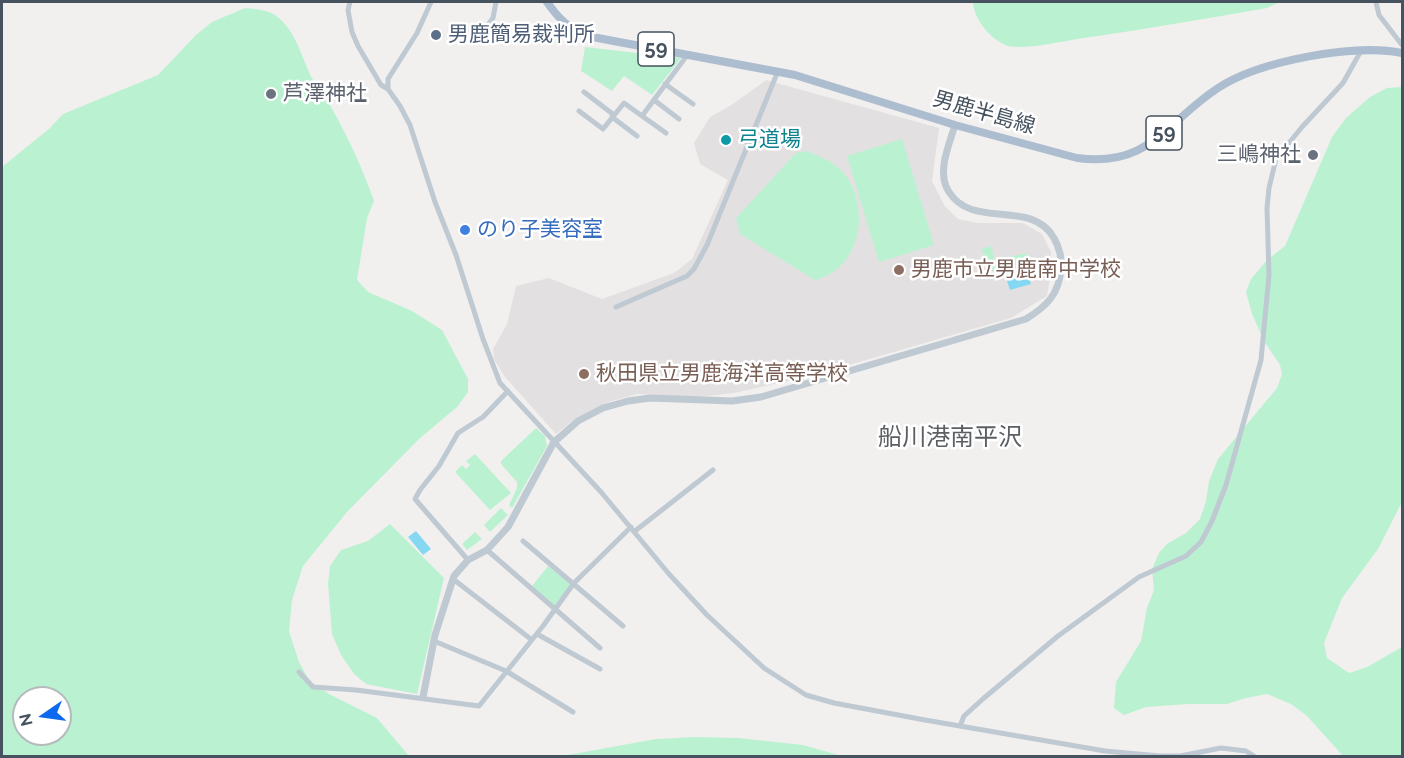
<!DOCTYPE html>
<html>
<head>
<meta charset="utf-8">
<style>
  body { margin:0 }
  #map { position:relative; width:1404px; height:758px; overflow:hidden; background:#f2efef; font-family:Raleway,sans-serif }
  canvas { display:block }
  .frame { position:absolute; inset:0; border:3px solid #46525e; pointer-events:none }
  .north { position:absolute; left:12px; top:686px; width:60px; height:60px; box-sizing:border-box; background:#fff; border:2px solid #b5babf; border-radius:50%; rotate:257deg; font-size:16px; font-weight:700; line-height:24px; text-align:center; color:#46525e }
  .north::after { content:''; display:block; margin:auto; width:21px; height:27px; background:#0d69ee; clip-path:polygon(50% 0,100% 100%,50% 72%,0 100%) }
</style>
</head>
<body>
<div id="map">
<canvas width="1404" height="758"></canvas>
<div class="frame"></div>
<div class="north">N</div>
</div>
<script>
const ctx = document.querySelector('canvas').getContext('2d');
ctx.lineJoin = 'round';
function paint(path, color) {
  ctx.fillStyle = color;
  ctx.fill(path, 'evenodd');
}
function trace(path, color, width, dash) {
  ctx.strokeStyle = color;
  ctx.lineWidth = width;
  ctx.lineCap = dash ? 'butt' : 'round';
  ctx.setLineDash(dash || []);
  ctx.stroke(path);
}
function write(font, color, halo, rows, align = 'center') {
  ctx.font = font + ' Raleway,"Noto Sans JP",sans-serif';
  ctx.lineWidth = 5;
  ctx.setLineDash([]);
  ctx.textBaseline = 'middle';
  ctx.strokeStyle = halo;
  ctx.fillStyle = color;
  for (const [text, x, y, turn = 0] of rows) {
    ctx.save();
    ctx.translate(x, y);
    ctx.rotate((+turn || 0) * Math.PI / 180);
    ctx.textAlign = isNaN(turn) ? turn : align;
    if (halo) ctx.strokeText(text, 0, 0);
    ctx.fillText(text, 0, 0);
    ctx.restore();
  }
}
const education = new Path2D(`
  M766,80l173,48 -7,53 12,24 14,14 20,4h45l19,11 9,18 1,14 -5,30 -36,22 -200,58 -77,17 -36,4 -61,-3 -28,8 -37,19 -16,13 -51,-57 -11,-18 -1,-10 14,-25 9,-38 33,-8 53,21 72,-26 18,-14 36,-79 -28,-16 -6,-21 16,-26 23,-13z`);
const green = new Path2D(`
  M973,2h307l-13,6c-63,11 -127,22 -190,31 -16,3 -55,11 -69,7 -17,-6 -34,-26 -35,-44z
  M245,8c14,1 27,2 37,13 16,16 20,38 30,57 5,10 12,18 18,27 17,30 33,64 44,96l-7,17 -10,62 11,12 44,19 30,19 26,49v13l-11,15 -38,32 -72,73 -44,54 -11,34 -3,31 10,31 11,20 21,13 46,23 32,38h-407v-589l48,-39 13,-14 95,-39 38,-40 16,-13zM24,698h36v36h-36z
  M585,47l96,11 -29,37 -28,-19 -12,15 -31,-20z
  M1402,87v415l-24,47 -36,49 -18,45 3,15 22,15 18,-6 35,-20v109h-59l-36,-40 -16,-12 -24,-10 -21,4 -19,6h-38l-43,3 -22,8 -10,-7 2,-26 25,-41 6,-33 7,-18 -2,-21 7,-16 8,-9 19,-11 14,-14 6,-18 3,-20 9,-22 59,-71 5,-14 -2,-9 -16,-24 -12,-27 -6,-22 5,-13 16,-19 18,-14 47,-109 14,-19 24,-21 17,-9z
  M902,139l32,106 -55,17 -32,-106z
  M806,151c13,5 26,10 36,20 30,34 20,98 -27,109l-75,-46 -4,-16 60,-65z
  M991,246l6,23 -9,3 -6,-23z
  M1026,253l3,9 -21,6 -2,-10z
  M536,428l9,8 2,10 -35,62 -3,-3 8,-17v-6l-16,-18v-3z
  M475,454l36,39 -21,17 -35,-38 7,-7 4,4 4,-4 -4,-4z
  M501,508l7,7 -18,17 -6,-7z
  M390,524l54,54 -27,116 -51,-10 -12,-10 -13,-19 -9,-21 -4,-50 2,-18 11,-16 27,-9z
  M475,532l7,7 -15,11 -5,-6z
  M548,566l23,18 -17,22 -22,-20z
  M695,737l44,1 64,7 39,11h-280l94,-17z`);
const water = new Path2D(`
  M1028,272l3,12 -21,6 -4,-12z
  M416,531l15,18 -8,6 -15,-18z`);
const minor = new Path2D(`
  M350,2l-2,8 4,22 6,14 23,39 7,4 12,17 10,19 25,77 21,53 27,84 17,44 101,109 68,82 38,41 57,53 42,27 28,8 91,17 180,31 55,5h20l41,-8 25,3 8,5
  M1376,2l3,13 23,30
  M478,38l15,-20 3,-16
  M665,84l28,20
  M388,89v-10l29,-46 14,-31
  M584,92l30,23
  M654,100l25,19
  M579,111l24,18 21,-26 18,13 46,-62
  M642,116l24,17
  M612,117l25,19
  M616,307l71,-31 7,-7 13,-24 71,-174
  M635,531l78,-61
  M523,541l100,85
  M487,550l113,98
  M468,560l-53,-61 5,-9 19,-24 19,-33 25,-16 25,-26
  M453,579l79,61
  M537,634l63,35
  M434,641l72,30 67,41
  M299,672l14,15 43,3 123,16 64,-80 31,-43 57,-56
  M960,726l4,-10 20,-18 74,-62 81,-59 47,-21 15,-14 11,-21 14,-36 35,-125 8,-85 -2,-67 2,-20 7,-29 26,-32 41,-44 19,-34`);
const tertiary = new Path2D(`
  M423,697l12,-62 19,-59 14,-16 19,-10 21,-23 46,-85 7,-6 17,-15 25,-13 25,-7 22,-3 82,3 29,-4 265,-78c21,-13 33,-25 35,-50 1,-11 -2,-22 -7,-31 -23,-40 -81,-8 -105,-46 -13,-19 0,-47 6,-67`);
const primary = new Path2D(`
  M547,2c11,16 21,26 40,34l208,39 160,50 122,33c72,10 89,-36 141,-70 41,-27 137,-45 184,-35`);
const markers = [
  [436,35,6,"#5c6f8a"],
  [271,94,6,"#6b7280"],
  [726,140,6,"#0f9aa8"],
  [1313,155,6,"#6b7280"],
  [465,230,6,"#3f7fe0"],
  [899,270,6,"#8d6e63"],
  [584,374,6,"#8d6e63"]
];
const shields = [
  [656,49,36],
  [1164,133,36]
];
const shieldNames = [
  ["59",656,49],
  ["59",1164,133]
];
const serviceNames = [
  ["男鹿簡易裁判所",448,35]
];
const worshipNames = [
  ["芦澤神社",283,94],
  ["三嶋神社",1301,155,"right"]
];
const streetNames = [
  ["男鹿半島線",984,113,16]
];
const cultureNames = [
  ["弓道場",738,140]
];
const shopNames = [
  ["のり子美容室",477,230]
];
const educationNames = [
  ["男鹿市立男鹿南中学校",911,270],
  ["秋田県立男鹿海洋高等学校",596,374]
];
const quarterNames = [
  ["船川港南平沢",950,438]
];
paint(education, '#e3e0e1');
paint(green, '#baf2d1');
paint(water, '#85d8f2');
trace(minor, '#bec9d2', 5);
trace(tertiary, '#bec9d2', 7);
trace(primary, '#adbdd0', 8);
for (const [x, y, r, color] of markers) {
  const dot = new Path2D();
  dot.arc(x, y, r, 0, 2 * Math.PI);
  ctx.fillStyle = color;
  ctx.fill(dot);
  trace(dot, '#fff', 2);
}
for (const [x, y, w] of shields) {
  const box = new Path2D();
  box.roundRect(x - w / 2, y - 17, w, 34, 4.5);
  ctx.fillStyle = '#fff';
  ctx.fill(box);
  trace(box, '#46525e', 1.5);
}
write('bold 20px', '#46525e', null, shieldNames);
write('21px', '#4e5e75', '#fff', serviceNames, 'left');
write('21px', '#5b616d', '#fff', worshipNames, 'left');
write('21px', '#46525e', '#fff', streetNames);
write('21px', '#0d838f', '#fff', cultureNames, 'left');
write('21px', '#366cbe', '#fff', shopNames, 'left');
write('21px', '#785e54', '#fff', educationNames, 'left');
write('24px', '#5b5f64', '#fff', quarterNames);
</script>
</body>
</html>
